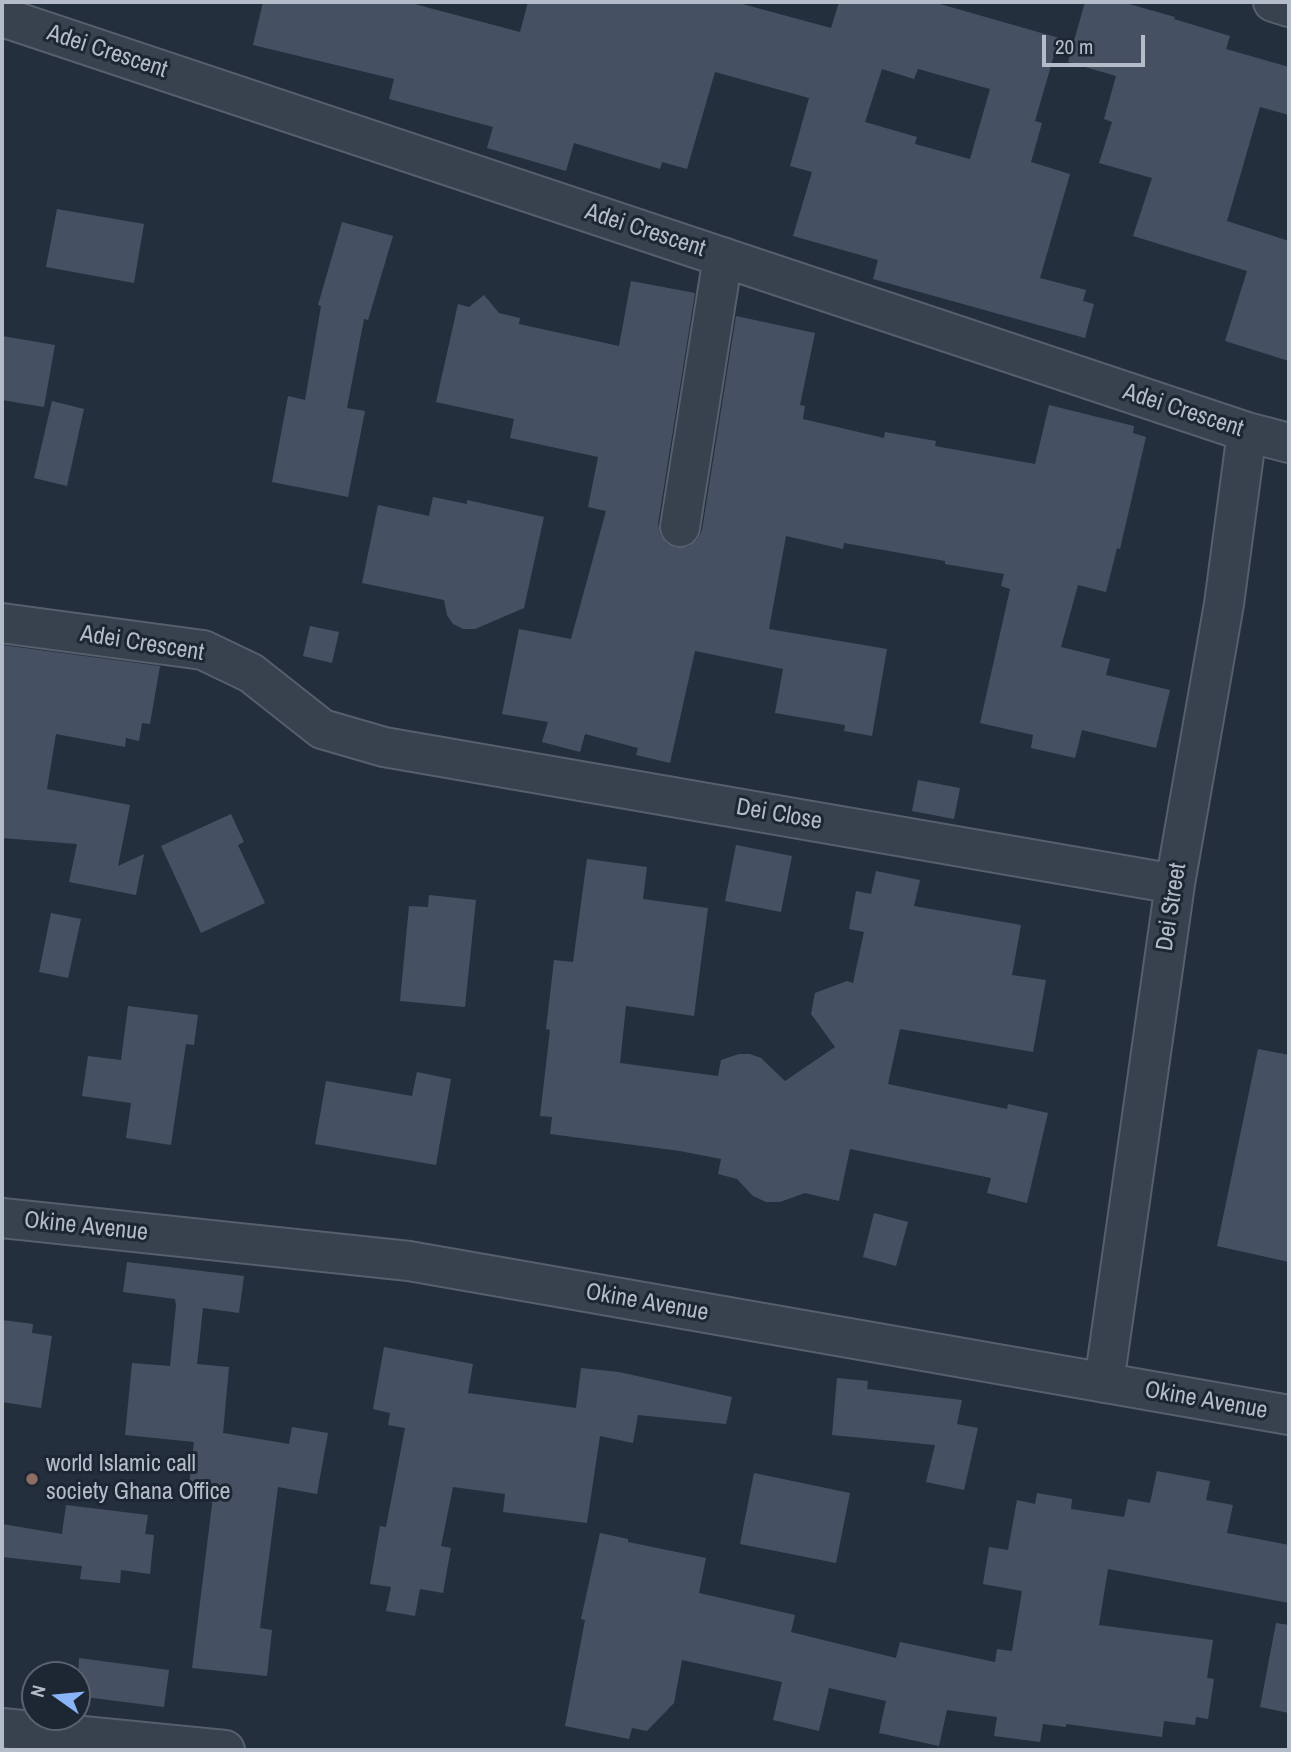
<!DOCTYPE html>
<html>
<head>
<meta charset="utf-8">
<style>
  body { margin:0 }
  #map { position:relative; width:1291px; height:1752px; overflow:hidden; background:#242f3e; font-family:"Archivo Narrow",sans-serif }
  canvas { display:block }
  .frame { position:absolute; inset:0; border:4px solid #b4bcc9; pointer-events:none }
  .north { position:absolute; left:21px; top:1661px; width:70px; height:70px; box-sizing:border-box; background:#1d2633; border:2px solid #59626f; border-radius:50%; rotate:285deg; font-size:19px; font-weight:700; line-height:28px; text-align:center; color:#b4bcc9 }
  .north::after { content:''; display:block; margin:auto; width:24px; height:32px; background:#8ab4f8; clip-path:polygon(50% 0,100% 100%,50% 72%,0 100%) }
  .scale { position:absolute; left:1042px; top:35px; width:103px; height:32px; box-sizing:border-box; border:4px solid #b4bcc9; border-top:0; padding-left:9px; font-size:21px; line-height:24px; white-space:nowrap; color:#b4bcc9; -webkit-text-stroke:5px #1d2633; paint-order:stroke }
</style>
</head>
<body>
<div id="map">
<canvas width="1291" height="1752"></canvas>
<div class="frame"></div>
<div class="north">N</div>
<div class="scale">20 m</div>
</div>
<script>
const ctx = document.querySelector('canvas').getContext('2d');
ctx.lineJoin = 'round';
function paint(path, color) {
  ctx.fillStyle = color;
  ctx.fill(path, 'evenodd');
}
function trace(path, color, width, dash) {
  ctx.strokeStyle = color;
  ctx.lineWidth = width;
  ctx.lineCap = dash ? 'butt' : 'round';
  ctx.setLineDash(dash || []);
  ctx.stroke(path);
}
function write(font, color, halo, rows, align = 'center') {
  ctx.font = font + ' "Archivo Narrow",sans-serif';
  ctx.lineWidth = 6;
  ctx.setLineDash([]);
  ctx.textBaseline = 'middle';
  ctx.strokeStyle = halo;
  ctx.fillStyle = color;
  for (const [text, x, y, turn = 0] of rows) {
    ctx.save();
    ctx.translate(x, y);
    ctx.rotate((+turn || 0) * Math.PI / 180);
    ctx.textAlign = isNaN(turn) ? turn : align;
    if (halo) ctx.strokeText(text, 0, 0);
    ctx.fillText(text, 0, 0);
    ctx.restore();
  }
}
const building = new Path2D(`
  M263,2h144l113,30 8,-30h207l96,26 8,-26h94l126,36 -24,83 7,2 -11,39 39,12 -30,104 46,12 -3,11 11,3 -9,34 -212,-59 5,-19 -85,-24 19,-64 -22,-6 19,-68 -94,-26 -28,97 -25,-7 -2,7 -86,-26 -8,28 -79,-23 6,-21 -104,-28 5,-20 -141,-34zM882,69l32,10 4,-10 72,20 -20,70 -55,-15 2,-7 -52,-15z
  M1085,2h37l53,15 -1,2 56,17 -4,13 63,18v48l-29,-8 -33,114 62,20v120l-64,-20 22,-70 -114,-35 19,-58 -53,-15 13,-41 -8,-3 12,-43 -48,-14z
  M57,209l87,15 -10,59 -88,-16z
  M342,222l51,14 -25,84 -4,-1 -17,89 18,3 -17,86 -76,-15 16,-86 17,4 16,-94 -3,-1z
  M631,281l64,12 -37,231 2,11 7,9 9,4 12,-1 9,-7 5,-10 34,-214 79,17 -15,72 5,1 -2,13 81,19 1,-6 51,9 -1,5 100,18 14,-59 85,21 -1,7 13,4 -26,112 -3,-1 -11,44 -28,-7 -17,62 49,12 -4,16 64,15 -14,58 -74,-18 -7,28 -44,-10 2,-13 -53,-12 30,-134 -9,-3 3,-12 -59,-10v-3l-101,-18 -1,6 -57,-13 -17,93 118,20 -15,87 -28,-5 1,-6 -70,-12 8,-44 -88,-18 -25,112 -34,-8 2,-7 -53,-14 -5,18 -38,-10 6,-20 -46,-8 17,-85 52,10 35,-128 -18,-4 10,-50 -88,-19 4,-19 -78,-17 22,-98 11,3 15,-12 15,18 21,5 -1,6 100,22z
  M2,336l53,9 -11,62 -42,-7z
  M52,401l32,8 -17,77 -33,-8z
  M433,497l34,7v-4l77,17 -20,91 -49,21h-12l-10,-5 -6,-9 -3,-15 -82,-17 16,-78 51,11z
  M310,626l29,6 -7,31 -29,-7z
  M2,645l158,21 -10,58 -8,-1 -3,18 -13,-3 -1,9 -69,-13 -9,55 83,16 -12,61 26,-12 -8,41 -67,-13 8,-38 -75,-6z
  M918,780l42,8 -6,31 -42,-8z
  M231,814l13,28 -6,3 27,58 -64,30 -40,-87z
  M736,845l56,11 -11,56 -56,-11z
  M587,859l60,8 -4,32 65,9 -14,108 -68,-10 -6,57 98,13 3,-16 18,-6h11l11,4 24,23 50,-34 -24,-33 4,-21 32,-12 6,2 11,-51 -15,-3 7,-38 15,3 5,-23 44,9 -6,26 107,19 -9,50 34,5 -13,72 -133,-23 -12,55 119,25 1,-5 40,9 -21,90 -40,-10 4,-15 -141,-29 -11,52 -34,-8 -25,9h-14l-13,-6 -16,-17 -19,-5 3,-15 -41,-8 -130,-17 2,-17 -12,-1 10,-86 -4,-1 8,-69 19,2z
  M429,895l47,5 -11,107 -65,-6 9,-95 19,1z
  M51,913l30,6 -13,59 -29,-6z
  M128,1006l70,9 -4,30 -8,-1 -15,101 -45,-7 5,-35 -49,-7 6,-40 33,4z
  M1258,1049l31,6v207l-72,-16z
  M417,1072l34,7 -15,86 -121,-21 11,-63 86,15z
  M874,1213l34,9 -12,44 -33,-9z
  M127,1262l117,14 -5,37 -36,-5 -6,56 32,3 -6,66 66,11 3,-17 36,6 -11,61 -39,-7 -18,141 12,2 -5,46 -75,-8 22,-180 -25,-2 5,-44 -69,-7 7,-72 38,3 6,-61 -1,-6 -52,-7z
  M2,1320l31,4 -1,9 20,3 -11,72 -39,-6z
  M384,1347l89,17 -5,29 108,15 5,-40 38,4 113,25 -6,27 -88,-9 -5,28 -33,-7 -13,87 -84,-11 2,-18 -52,-7 -12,59 10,2 -8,45 -23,-4 -5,27 -29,-5 5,-24 -21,-3 10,-58 6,1 19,-99 -17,-3 2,-12 -17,-4z
  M837,1378l31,3 -1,8 95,11 -5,24 21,4 -14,62 -38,-8 9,-37 -103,-10z
  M1157,1471l53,10 -4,19 27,5 -6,28 62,12v58l-181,-34 -9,56 114,15 -6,38 7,1 -6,40 -12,-2 -1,8 -31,-4 -2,16 -96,-13v3l-23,-3 -3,18 -46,-6 3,-19 -50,-7 -8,36 -60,-13 7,-32 -57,-13 -10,43 -46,-11 9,-38 -100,-22 -8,43 -27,28 -15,-3 -3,11 -64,-13 20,-106 -4,-1 19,-86 28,6v3l78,16 -7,35 96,22 -4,17 105,26 4,-16 95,20 2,-13 15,2 10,-60 -39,-7 6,-37 19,3 9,-50 18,4 2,-11 35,6 -1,10 53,8 4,-18 22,4z
  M754,1473l96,20 -14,70 -96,-19z
  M66,1505l82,10 -3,19 9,1 -4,39 -29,-4 -1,13 -40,-4 2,-13 -80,-9v-33l60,10z
  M1276,1623l13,2v88l-29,-6z
  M79,1658l90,12 -5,37 -87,-11z`);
const minor = new Path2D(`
  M1273,2l16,5
  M2,17l1245,415 42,11
  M680,527l43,-270
  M2,623l201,27 48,23 71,56 62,18 791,137
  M2,1218l407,43 880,154
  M1104,1383l71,-499 49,-280 23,-172
  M2,1728l223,22`);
const markers = [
  [32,1479,7,"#8d6e63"]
];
const streetNames = [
  ["Adei Crescent",107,52,18],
  ["Adei Crescent",645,231,18],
  ["Adei Crescent",1183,411,18],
  ["Adei Crescent",142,644,9],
  ["Dei Close",779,815,10],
  ["Dei Street",1172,907,-81],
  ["Okine Avenue",86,1227,6],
  ["Okine Avenue",647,1303,10],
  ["Okine Avenue",1206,1401,10]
];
const poiNames = [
  ["world Islamic call",46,1465],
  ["society Ghana Office",46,1493]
];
paint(building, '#455162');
trace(minor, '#565f6c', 42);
trace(minor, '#38414e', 38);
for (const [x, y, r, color] of markers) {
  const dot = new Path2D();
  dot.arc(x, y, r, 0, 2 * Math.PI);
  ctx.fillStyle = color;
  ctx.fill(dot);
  trace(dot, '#1d2633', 2.5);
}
write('24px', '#b4bcc9', '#1d2633', streetNames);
write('24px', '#b4bcc9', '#1d2633', poiNames, 'left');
</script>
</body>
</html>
